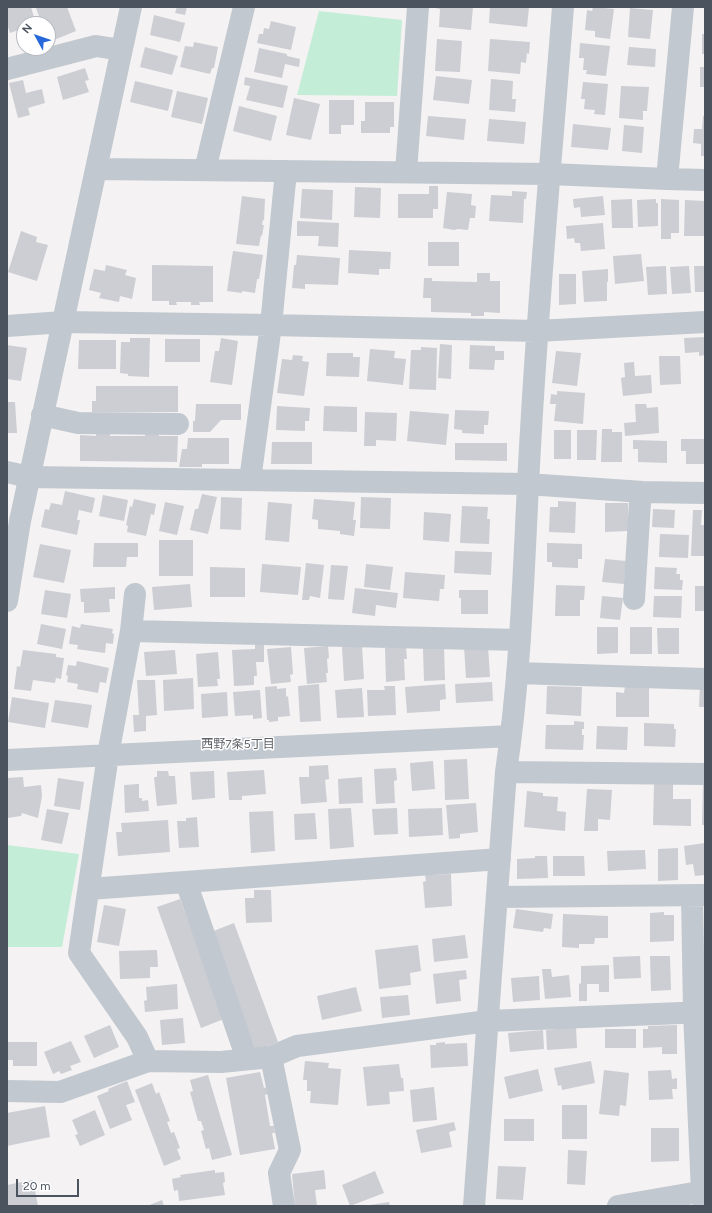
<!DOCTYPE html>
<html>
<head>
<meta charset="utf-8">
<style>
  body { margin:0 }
  #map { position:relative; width:712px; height:1213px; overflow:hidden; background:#f4f2f2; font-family:Figtree,sans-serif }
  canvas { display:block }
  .frame { position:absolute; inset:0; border:8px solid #4a535e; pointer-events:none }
  .north { position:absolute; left:16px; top:16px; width:40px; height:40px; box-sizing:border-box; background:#fff; border:1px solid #b7babf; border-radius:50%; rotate:310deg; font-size:11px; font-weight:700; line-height:16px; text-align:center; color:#4a535e }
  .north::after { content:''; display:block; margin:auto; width:14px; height:18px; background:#2668da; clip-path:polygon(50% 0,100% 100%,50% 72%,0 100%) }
  .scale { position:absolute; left:16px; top:1179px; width:63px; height:18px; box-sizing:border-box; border:2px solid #4a535e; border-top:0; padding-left:5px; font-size:12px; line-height:14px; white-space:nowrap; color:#4a535e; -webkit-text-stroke:3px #fff; paint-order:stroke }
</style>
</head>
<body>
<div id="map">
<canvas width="712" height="1213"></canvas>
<div class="frame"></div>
<div class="north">N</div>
<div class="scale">20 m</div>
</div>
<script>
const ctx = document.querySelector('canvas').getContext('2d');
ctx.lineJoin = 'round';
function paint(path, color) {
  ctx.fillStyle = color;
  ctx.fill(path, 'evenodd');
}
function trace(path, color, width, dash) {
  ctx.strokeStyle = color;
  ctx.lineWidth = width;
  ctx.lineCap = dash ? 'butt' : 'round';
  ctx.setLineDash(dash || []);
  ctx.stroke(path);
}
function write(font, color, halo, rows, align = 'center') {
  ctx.font = font + ' Figtree,"Noto Sans JP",sans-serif';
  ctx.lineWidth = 3;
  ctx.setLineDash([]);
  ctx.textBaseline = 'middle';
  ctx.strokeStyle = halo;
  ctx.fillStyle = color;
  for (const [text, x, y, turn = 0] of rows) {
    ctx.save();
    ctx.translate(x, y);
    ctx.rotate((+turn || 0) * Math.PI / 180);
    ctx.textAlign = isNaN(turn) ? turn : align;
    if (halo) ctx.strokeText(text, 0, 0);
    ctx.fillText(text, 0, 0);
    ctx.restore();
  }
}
const green = new Path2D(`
  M319,11l83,9 -5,76 -100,-1z
  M7,845l72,9 -17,93h-55z`);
const building = new Path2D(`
  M7,7h24l5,17h-12v4l-14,5 -3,-9z
  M39,7h28l9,24 -27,11 -1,-18h-6l-6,-16z
  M177,7h10l-2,8 -10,-2z
  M436,7h37l-2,23 -32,-3 1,-18 -4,-1z
  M490,7h39l-2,20 -38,-4z
  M593,7l21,2 -4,30 -15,-2v-6l-10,-1 2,-20 5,1z
  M630,8l23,2 -3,29 -22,-2z
  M154,15l31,8 -5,19 -30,-7z
  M271,21l25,6 -5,23 -34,-7 2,-9h4l1,-6 5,1z
  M702,34h3v20h-3z
  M437,39l25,2 -2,31 -25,-1z
  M490,39l40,3 -1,12 -2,-1 -1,10 -5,-1 -1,12 -32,-3z
  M194,42l24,5 -4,21h-2l-2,6 -30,-7 5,-21 8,1z
  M580,43l30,3 -4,30 -20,-2 1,-4h-4l1,-12h-5z
  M145,47l33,9 -6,19 -32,-8z
  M629,47l27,2 -1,18 -28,-2z
  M259,48l28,6v2l13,3 -1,8 -14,-3 -3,14 -28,-6z
  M700,67h5v20h-5z
  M85,68l4,12 -4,1 4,11 -26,8 -6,-23z
  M436,76l36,4 -3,24 -36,-4z
  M245,77l43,9 -5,22 -37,-8 4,-14 -6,-1z
  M491,79l22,2 -1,18h4l-1,13 -26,-2z
  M23,80l3,13 16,-4 3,14 -17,5 2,7 -12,3 -9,-35z
  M135,81l38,9 -5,21 -38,-9z
  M583,82l25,2 -3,31 -11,-1 1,-4 -11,-1 1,-10h-4z
  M621,86l28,1 -2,24h-4v9l-24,-2z
  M177,91l31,7 -6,26 -31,-7z
  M294,98l26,6 -9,36 -25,-5z
  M329,100h25v25h-13v9h-12z
  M365,102h29v25h-4v6h-29v-12h4z
  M239,106l38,10 -6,25 -38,-10z
  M428,116l38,3 -2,21 -38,-4z
  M703,116h2v40h-4v-12l-8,-1 1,-14h8z
  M489,119l37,3 -2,22 -37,-3z
  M573,124l38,4 -3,22 -37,-3z
  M624,125l20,2 -2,26 -20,-2z
  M429,186h9v23h-5v9h-35v-24h31z
  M355,187l26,1 -1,30 -26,-1z
  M302,189l31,1 -1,30 -32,-2z
  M512,191l15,1 -1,7h-2l-1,24 -34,-2 2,-26 21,1z
  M447,192l25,2 -1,11 5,1 -1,12h-5l-2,12 -10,-1 -4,1 -11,-2z
  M242,196l23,3 -1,21h-1l-1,5h2l-2,11 -1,-1 -2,11 -23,-2z
  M603,196l2,19 -24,2 -1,-10 -6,1 -1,-9z
  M632,199l1,29h-21l-1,-28z
  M656,199v4h2v23l-20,1 -1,-27z
  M661,199l18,1v33h-8v6h-10z
  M685,200l20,1 -1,35h-20z
  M297,221l42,2 -1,24 -20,-1 1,-10h-22z
  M603,223l2,26 -24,2 -1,-8h-5l-1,-5 -7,1 -1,-13z
  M21,231l16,6 -1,5 12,3 -11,36 -29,-9z
  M428,242h31v24h-31z
  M349,250l42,2 -1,17h-11v6l-31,-2z
  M233,251l30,4 -4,24h-2l-2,14 -13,-2v2l-15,-2z
  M641,254l3,27 -29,3 -2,-28z
  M297,255l43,3 -2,27 -33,-1v5l-13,-1 2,-23h2z
  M106,265l21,5 -2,5 11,3 -4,21 -12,-3 -1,6 -20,-4 2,-5 -12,-3 5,-21 11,2z
  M152,265l61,1v36h-14l1,3h-9v-3h-15l1,3h-8v-4h-17z
  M666,266l1,28 -19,1 -2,-28z
  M689,266l2,27 -19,1 -2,-27z
  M694,266h11v26h-10z
  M608,269v13h-1v19l-23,1 -2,-31z
  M477,273h13v8h10v32l-16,-1v4h-13v-3l-40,-1v-14h-8l1,-20h8v3l45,1z
  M559,274h17v30l-17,1z
  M705,337v18l-6,1v-4l-14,1 -1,-15z
  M130,338h20l-1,39 -21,-1v-2l-8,-1 1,-31h9z
  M221,338l17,3 -6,44 -22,-3 5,-31h4z
  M165,339h35v23h-35z
  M79,340h37v29h-38z
  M440,344l12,1 -1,34 -13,-1z
  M7,345l20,3 -6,33 -14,-2z
  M470,345l25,1v5h9v9h-9l-1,10 -25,-1z
  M421,347l16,1 -1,42 -27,-1 2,-39h10z
  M370,349l25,2 -1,7 12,1 -3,26 -36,-4z
  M556,351l25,2 -4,33 -25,-3z
  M327,353h26v4h7l-1,20 -33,-1z
  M293,355l10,1 -1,5 7,1 -5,34 -27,-3 5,-34 10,1z
  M659,356h21l1,28 -21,1z
  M634,362l1,14 16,-1 1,18 -29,3 -2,-18 4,-1 -1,-14z
  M96,386h82v26h-86v-11h4z
  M557,391l28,2 -2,31 -29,-3 2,-17h-6l1,-10 6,1z
  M7,402h8l2,31h-10z
  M196,404h45v16h-20l-11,12h-17v-11h2z
  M635,404h11l1,4 11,-1 1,26 -34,3 -1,-13 12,-1z
  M277,406l33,2 -1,13h-4v10l-29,-1z
  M324,406l33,1v25l-34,-1z
  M455,410l34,1 -1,14h-4v9l-22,-1v-3l-8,-1z
  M410,411l39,3 -3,31 -39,-4z
  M365,412l32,1 -1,28 -20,-1v6h-12z
  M602,429h10v3h10v30h-21z
  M554,430h17v29h-17z
  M577,430h20l-1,30h-19z
  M96,433h14v3h35v-2h14v2h19l-1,26 -97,-1v-26l16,1z
  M188,438h41v26h-27v3h-23l3,-18h5z
  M681,439h24v25h-19v-13h-5z
  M633,440l34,1v22l-29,-1v-13h-5z
  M272,442h40v22h-41z
  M455,443h52v18l-52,-1z
  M65,491l30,7 -3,15 -13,-3 -2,10h3l-3,15 -36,-8 4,-18 4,1 2,-7 11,2z
  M202,494l15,3 -9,37 -18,-4 5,-21h3z
  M103,495l25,5 -4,21 -25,-5z
  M221,497l21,1 -1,32 -21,-1z
  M361,497l30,1 -1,31 -30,-1z
  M134,499l22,5 -2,11 -3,-1 -5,22 -19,-4 1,-6 -2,-1 4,-19 2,1z
  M314,499l41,3 -2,18h3l-2,16 -14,-2v-3l-22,-2v-9l-6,-1z
  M558,501l18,1 -1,31 -26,-1 1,-25h8z
  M165,502l19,4 -7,29 -18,-4z
  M268,502l24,2 -3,38 -24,-2z
  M605,503h23v28l-23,1z
  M462,506l26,1 -1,12h3l-1,25 -29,-1z
  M653,509l22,1 -1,18 -22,-1z
  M693,510h9l-1,15h4v31h-14z
  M424,512l27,2 -2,28 -26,-2z
  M660,534l29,1 -1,23 -29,-1z
  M159,540h34v36h-34z
  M94,543h44v14h-11l-1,10h-33z
  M547,543l35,1v15h-4v9l-26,-1v-5h-5z
  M40,544l31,6 -7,33 -31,-6z
  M455,551l37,1 -1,23 -37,-2z
  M605,559l21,2 -2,23 -22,-2z
  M306,563l18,2 -4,33 -10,-2 -1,4h-7z
  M262,564l39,3 -3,28 -38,-3z
  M366,564l27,3 -3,23 -26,-3z
  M331,565l17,1 -4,34 -16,-1z
  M210,567l35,1v29h-35z
  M655,567l22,1 -1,6h4v6h3l-1,10 -28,-1z
  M405,572l40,3 -1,14h-4l-1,12 -36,-3z
  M190,584l2,23 -38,3 -2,-23z
  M556,585l29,1 -1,14h-4v16h-25z
  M695,586h10v25h-10z
  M115,587v12h-6l1,13 -26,1v-11h-3l-1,-13z
  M355,588l43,5 -2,15 -20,-3 -1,11 -23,-3z
  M45,590l26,4 -4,24 -26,-4z
  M459,590h29v24h-27v-16h-2z
  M602,596l21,2 -3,22 -20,-2z
  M654,596h28l-1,22 -28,-1z
  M41,624l25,5 -4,20 -25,-5z
  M81,624l32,5 -1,4 2,1 -1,10 -7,-1 -1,10 -28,-4 1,-4 -9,-1 3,-18 8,2z
  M597,627h21v26l-21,1z
  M630,627h22v27h-22z
  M657,628h22v26h-21z
  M255,645h9v17h-8l1,14h-3v9l-20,1 -2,-36 23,-1z
  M328,646l1,12 -2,1 1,14h-2l1,9 -20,2 -3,-36z
  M362,646l2,33 -20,2 -2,-34z
  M488,646l2,31 -24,1 -2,-31z
  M291,647l2,27 -3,1 1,7 -20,2 -4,-35z
  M406,647l1,12h-3l1,21 -19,2 -1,-34z
  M444,647l1,33 -21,1 -1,-33z
  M23,650l33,4v3l8,1 -3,21 -5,-1 -1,5 -22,-3 -2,11 -17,-2 3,-23 3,1z
  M175,650l2,24 -31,2 -2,-24z
  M218,652l2,27h-3l1,7 -20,1 -2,-33z
  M77,661l32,7 -3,15 -6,-1 -2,11 -21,-4 1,-5 -11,-2 1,-6 -2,-1 2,-10 8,1z
  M193,678l1,31 -30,2 -1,-31z
  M137,680h18l2,35 -11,1v15l-12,1 -1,-17h6z
  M492,682l1,19 -37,2 -1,-19z
  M319,684l2,37 -21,1 -2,-36z
  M445,684l1,15 -6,1v11l-33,2 -2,-26z
  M700,685h5v22h-6z
  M277,686v3l9,-1v9l2,-1 2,20 -12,1v4l-9,1v-2h-2l-2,-33z
  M384,686h11l1,29 -28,1 -1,-26h18z
  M547,686l35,1 -1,29 -35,-2z
  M625,686h24v31h-33v-25l8,1z
  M362,688l2,29 -27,1 -2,-28z
  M260,690l2,28 -9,1v-4l-18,1 -2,-24z
  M227,692l1,24 -26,2 -1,-24z
  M12,697l37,6 -4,25 -37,-6z
  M55,700l37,5 -4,23 -37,-6z
  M574,721l10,1v7h-2v6h2l-1,15 -38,-1 1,-24h28z
  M644,723l30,1v5h2l-1,18 -31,-1z
  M597,726l31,1 -1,23 -31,-1z
  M467,759l2,40 -24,1 -1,-40z
  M433,761l2,28 -23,2 -2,-28z
  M328,765l1,14 -4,1 2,22 -26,2 -2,-27h10v-11z
  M396,768l1,12 -3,1 1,22 -19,1 -2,-35z
  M264,770l2,24 -24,2v4h-13l-2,-28z
  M157,771h11l1,5h6l2,28 -20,2 -3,-29h3z
  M214,771l1,27 -23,2 -2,-28z
  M23,777l1,10 17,-2 1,11 -4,22 -16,-5 -1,3 -14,2v-40z
  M362,777l1,26 -24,1 -1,-25z
  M58,778l26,4 -4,28 -26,-4z
  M139,784v14h3v3l6,-1 1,11 -24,2 -1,-28z
  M654,784h19v15h18v27l-38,-1z
  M703,784h2v41h-3z
  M587,789l25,1 -2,30 -12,-1v12h-14z
  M527,791l16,2v3l15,1 -1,14 9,1 -1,19 -41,-4z
  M476,803l2,29 -18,2v4l-11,1 -3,-34z
  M351,808l3,39 -24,2 -2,-40z
  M397,808l1,26 -24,1 -2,-26z
  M442,808l1,27 -34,2 -1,-28z
  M47,809l22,4 -7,31 -21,-4z
  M273,811l2,40 -24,2 -2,-41z
  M315,813l2,26 -22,1 -1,-26z
  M197,817l2,30 -20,1 -2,-27h9v-3z
  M168,820l2,32 -52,4 -2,-24h6l-1,-9z
  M705,843v32l-10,1 -2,-12 -7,1 -2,-19z
  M678,848v32l-20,1v-32z
  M645,850l1,19 -38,2 -1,-20z
  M535,856h12l1,22 -31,1v-20l18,-1z
  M553,856h31l1,20h-32z
  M451,874l1,32 -27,2 -2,-26 3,-1 -1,-6z
  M254,890h17l1,32 -26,1 -1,-25h9z
  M180,899l44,120 -23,9 -44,-121z
  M104,905l22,4 -7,37 -22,-4z
  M516,909l37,5 -2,15 -7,-1 -1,4 -30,-4z
  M664,912v3h10v26l-24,1v-29z
  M563,914l45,2v22h-13l-1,6h-15v4l-17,-1z
  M234,923l44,119 -22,9 -45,-119z
  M465,935l3,23 -34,4 -2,-23z
  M418,945l3,26 -11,2 1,12 -32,4 -4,-39z
  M157,950l1,17h-8v11l-30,1 -1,-28z
  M640,956l1,22 -27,1 -1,-22z
  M650,956h20l1,34 -20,1z
  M609,965v27h-10v-8h-12v17h-8v-17l2,-1v-17z
  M542,969h9l1,8 17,-2 2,22 -26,2z
  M466,970l1,9 -8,1 2,21 -25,3 -3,-30z
  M539,976l1,24 -27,2 -2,-24z
  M177,984l1,25 -33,3 -1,-11 3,-1 -1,-13z
  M356,987l6,24 -40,9 -5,-24z
  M408,995l2,20 -28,3 -2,-21z
  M183,1018l2,25 -23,2 -2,-25z
  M110,1025l9,22 -25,11 -10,-22z
  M677,1025v29h-15v-7l-19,1v-19h5v-3z
  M576,1027l1,21 -30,2 -1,-20z
  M605,1029h31v19h-31z
  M543,1030l1,19 -34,3 -2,-19z
  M71,1041l10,21 -11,4 2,4 -11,4 -2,-3 -6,3 -9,-22z
  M7,1042h30v24h-24v-6h-6z
  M445,1042v2l22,-1 1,23 -37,2 -1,-23h6v-2z
  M305,1061l24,2 -1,5 13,1 -3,36 -28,-2 1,-12h-4v-11h-4z
  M591,1061l4,22 -33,7 -1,-5 -3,1 -4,-18z
  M399,1064l2,14h2l1,13 -15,1 1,12 -23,2 -4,-39z
  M538,1069l5,22 -34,8 -5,-22z
  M604,1070l25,3 -3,33 -6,-1 -1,11 -20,-2z
  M671,1070l1,9 5,-1v11h-5l1,10 -24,1 -1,-29z
  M260,1072l4,16 3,-1 1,7 -3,1 5,31h4l1,7h-3l3,16 -35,6 -14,-77z
  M208,1075l24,80 -20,5 -3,-12 -3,1 -5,-18 3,-1 -3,-9h-3l-8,-29 3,-1 -3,-11z
  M127,1081l8,21 -9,3 6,15 -22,9 -13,-33 12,-5 -1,-2z
  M152,1083l4,11 3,-2 11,29 -3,1 4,11 3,-1 6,16 -3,1 4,10 -17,7 -29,-76z
  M434,1087l3,33 -24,2 -3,-32z
  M562,1105h25v34h-25z
  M45,1106l5,31 -43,9v-33z
  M95,1110l10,25 -25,11 -5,-11 3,-1 -6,-14z
  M504,1119h30v22h-30z
  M454,1122l2,8 -7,2 3,15 -31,6 -5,-23z
  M651,1128h28v33l-28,1z
  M568,1150l19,1 -2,34 -18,-1z
  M498,1166l28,1 -3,33 -27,-1z
  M215,1170v3l9,-1 1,10 -2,1 2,12 -46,6 -1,-11 -4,1 -2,-12 9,-2 -1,-2z
  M324,1170l2,19 -11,1 2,16h-22l-3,-32z
  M375,1171l9,22 -34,13 -8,-21z
  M33,1180l5,26h-31v-21z
  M162,1200l2,6h-17z
  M389,1202l1,4h-20v-1z`);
const minor = new Path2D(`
  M7,69l89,-23 25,4
  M96,169l454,5 117,5 16,-172
  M205,170l39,-163
  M406,172l12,-165
  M667,179l38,1
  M7,326l56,-4 208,3 266,6 168,-9
  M42,415l36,8 100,1
  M7,472l22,5 498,7 116,8 62,1
  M250,480l21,-155 15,-154
  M135,594l-4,37 -23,124 -29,198 58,84 11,24
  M634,599l6,-97 3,-10
  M7,601l13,-80 111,-514
  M131,631l389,9
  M517,673l188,6
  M7,760l504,-24
  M506,772l199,2
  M186,882l61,177
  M89,889l411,-30
  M692,895l2,117 8,180 2,14
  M497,897l208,-2
  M271,1057l19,93 -11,23 5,33
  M7,1091l53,1 88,-31 73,1 50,-5 26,-11 191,-25 217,-9
  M474,1206l32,-434c17,-114 18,-228 25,-342 8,-141 21,-282 32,-423
  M618,1206l87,-15`);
const neighbourhoodNames = [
  ["西野7条5丁目",238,744]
];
paint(green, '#c4edd7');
paint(building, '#ccced4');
trace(minor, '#c1c8cf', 22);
write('12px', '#5e6166', '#fff', neighbourhoodNames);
</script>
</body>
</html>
